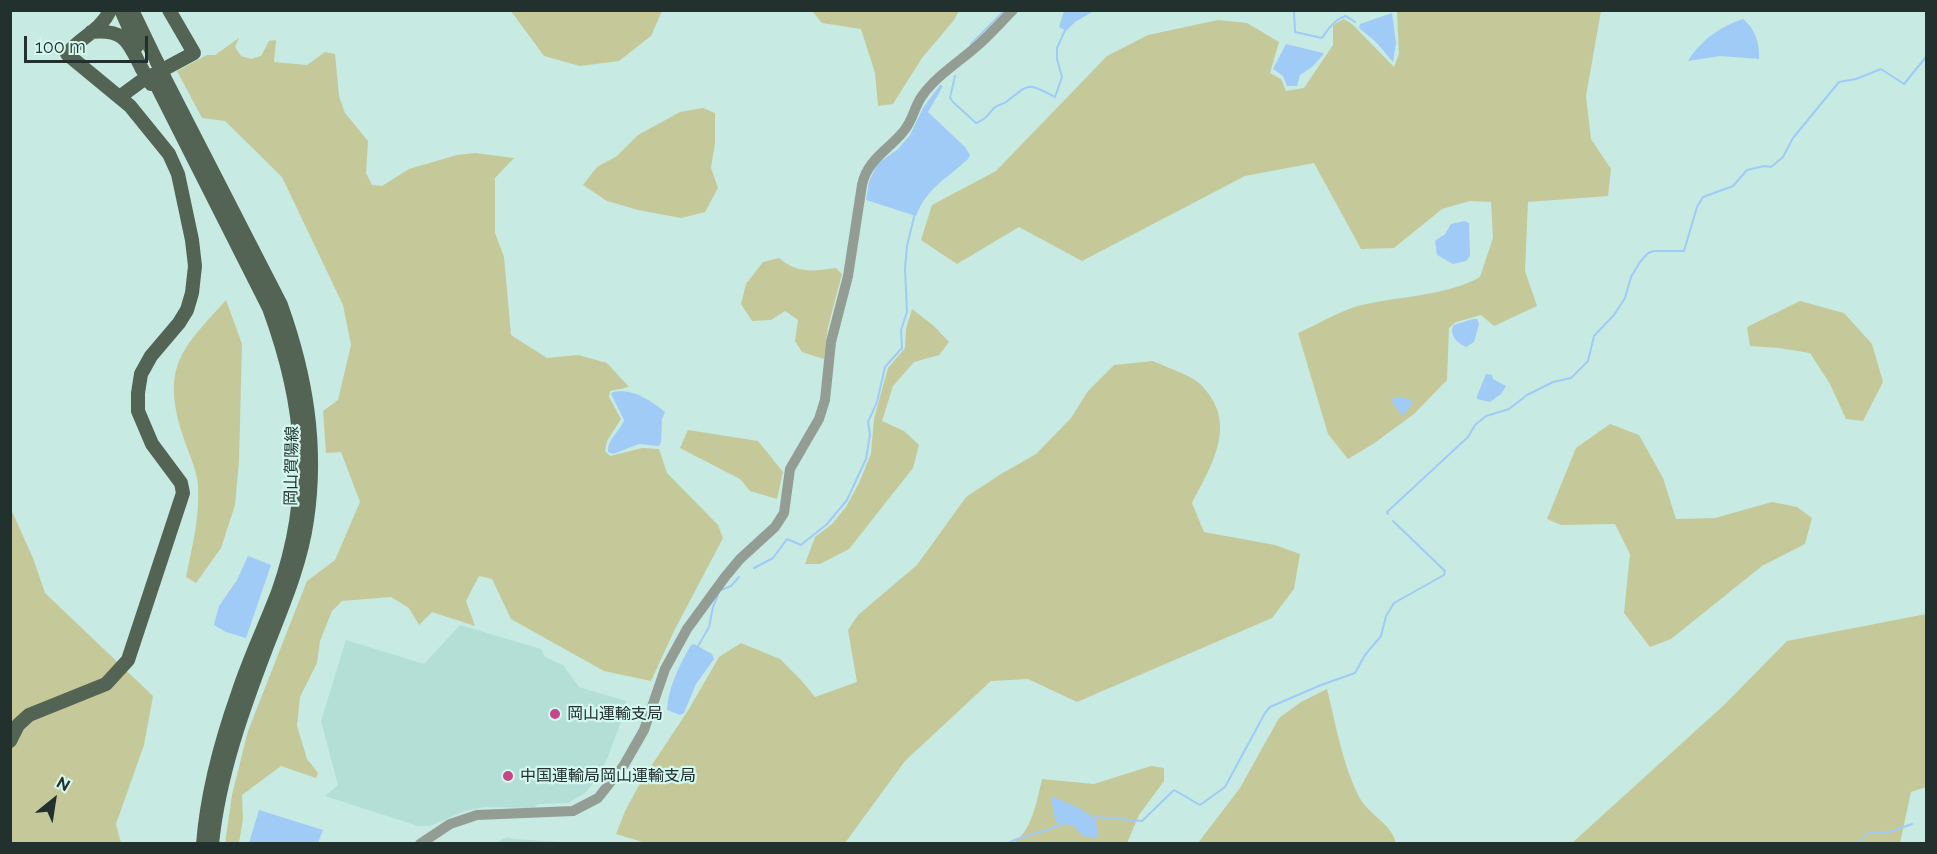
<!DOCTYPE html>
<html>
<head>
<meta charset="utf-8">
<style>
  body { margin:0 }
  #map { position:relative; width:1937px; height:854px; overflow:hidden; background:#c7eae2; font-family:Raleway,sans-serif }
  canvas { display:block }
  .frame { position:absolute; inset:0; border:12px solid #23312e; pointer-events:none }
  .north { position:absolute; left:24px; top:770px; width:60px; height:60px; -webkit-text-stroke:4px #d4f7ef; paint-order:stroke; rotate:30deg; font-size:16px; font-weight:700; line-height:24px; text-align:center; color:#23312e }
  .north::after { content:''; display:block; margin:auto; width:21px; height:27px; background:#23312e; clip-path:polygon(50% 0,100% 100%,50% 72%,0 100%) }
  .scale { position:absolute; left:24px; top:36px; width:124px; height:27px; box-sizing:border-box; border:3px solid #23312e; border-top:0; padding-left:8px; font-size:18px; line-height:21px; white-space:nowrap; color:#23312e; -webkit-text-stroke:4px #d4f7ef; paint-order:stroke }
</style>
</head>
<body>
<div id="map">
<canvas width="1937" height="854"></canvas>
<div class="frame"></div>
<div class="north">N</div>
<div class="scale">100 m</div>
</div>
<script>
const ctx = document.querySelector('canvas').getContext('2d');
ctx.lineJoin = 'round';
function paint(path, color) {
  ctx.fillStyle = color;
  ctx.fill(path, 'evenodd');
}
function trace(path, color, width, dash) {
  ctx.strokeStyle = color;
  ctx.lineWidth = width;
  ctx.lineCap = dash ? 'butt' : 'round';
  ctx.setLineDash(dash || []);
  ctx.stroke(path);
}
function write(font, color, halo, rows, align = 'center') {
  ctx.font = font + ' Raleway,"Noto Sans JP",sans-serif';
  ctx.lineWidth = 4.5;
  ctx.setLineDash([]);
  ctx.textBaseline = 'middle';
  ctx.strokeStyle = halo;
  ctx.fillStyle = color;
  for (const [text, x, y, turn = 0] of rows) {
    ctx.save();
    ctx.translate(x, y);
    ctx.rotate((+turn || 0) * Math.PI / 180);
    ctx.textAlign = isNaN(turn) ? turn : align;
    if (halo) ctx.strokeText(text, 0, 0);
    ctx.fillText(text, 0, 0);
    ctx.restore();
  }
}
const built = new Path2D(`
  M460,625l81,24 4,8 18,8 16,22 47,14 -5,21 -14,37 -10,20 -12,14 -17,10 -30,1 -4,4 -49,-1 -20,4 -35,15h-12l-93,-30 13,-11 -17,-64 25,-81 78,24z
  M507,837l6,2 63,4h-80z`);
const green = new Path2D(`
  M511,11h151l-11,25 -32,25 -39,5 -36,-10z
  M812,11h147l-5,9 -32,38 -29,46 -15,2 -3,-33 -14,-44 -39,-6z
  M1397,11h204l-15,85 5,43 20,30 -3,27 -80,6 -3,69 12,35 -43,20 -13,-11 -25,7 -7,6 -2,52 -33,34 -41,30 -25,15 -20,-25 -30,-101c19,-8 39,-21 60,-27 38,-10 87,-9 122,-29l13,-39 -2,-36 -21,-1 -28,8 -48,39 -33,1 -47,-86 -69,13 -163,85 -63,-34 -62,37 -36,-24 11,-35 64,-34 111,-115 41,-21 70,-15 29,3 32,19 -9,31 11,6 5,12 18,-3 29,-43v-20l11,-6 8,5 42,43 5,-13z
  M239,38l-4,9 6,9 10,3 10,-3 8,-15 7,-1 -2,22 33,3 18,-13 10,2 4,42 6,17 23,28 -2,32 6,12 10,1 27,-17 48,-14 18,-2 39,5 -19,20v55l9,24 7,78 36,23 31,-3 29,8 22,24 -19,4 -1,6 12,22 -14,22 -2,10 5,5 32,-8 17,1 8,24 51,52 5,13 -49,93 -23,50 -47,-10 -93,-52 -19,-40 -13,-3 -13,25 9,25 -43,-14 -13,13 -10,-17 -18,-11 -49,4 -10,10 -12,30 -3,22 -17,34 -3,29 10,33 11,14 -2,5 -35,-12 -39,29 1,24 -4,24 -14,1 7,-49 16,-64 59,-150 28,-21 25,-58 -19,-50 -15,1 -3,-42 15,-11 13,-55 -8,-40 -61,-128 -57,-56 -23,-3 -25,-47 30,-16h8z
  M703,108l12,5v30l-4,25 7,20 -13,24 -24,6 -43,-8 -31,-9 -24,-16 14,-18 20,-11 21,-21 42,-23z
  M779,258c19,16 34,13 57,10l6,6 -14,53 -4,32 -22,-7 -7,-11 3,-21 -13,-9 -14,9 -19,1 -11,-17 5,-20 17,-22z
  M226,300l16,44 -3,117 -4,44 -14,43 -25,35 -10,-6c6,-30 14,-60 12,-91 -1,-17 -11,-36 -16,-53 -21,-68 1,-85 44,-133z
  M1800,301l44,12 28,31 11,38 -20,39 -17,-2 -16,-35 -20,-31 -31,-5 -29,-2 -3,-19z
  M912,309l22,17 15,16 -10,13 -25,7 -21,24 -11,35 22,10 15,14 -6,23 -64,81 -29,15h-15l10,-27 17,-13 14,-17 13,-24 12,-29 3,-35 14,-51 17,-20 1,-19z
  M1153,361c12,6 38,14 47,23 39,38 13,79 -8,119l12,29 71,13 25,9 -6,35 -22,29 -195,84 -49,-23 -37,2 -86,80 -60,82 -196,1 -33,-10 10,-25 16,-29 47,-71 30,-52 22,-14 39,16 21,21 14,17 42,-15 -9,-52 10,-15 59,-50 49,-68 35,-23 35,-20 35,-36 17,-27 26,-26z
  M1610,424l29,11 24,43 13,41 39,-1 57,-16 25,5 15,11 -7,26 -43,22 -91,73 -21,8 -26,-34 6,-59 -15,-30 -54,1 -14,-6 29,-71z
  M688,430l70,11 25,31 -6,27 -27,-8 -10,-12 -60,-31z
  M10,507l23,51 12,35 108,103 -9,49 -28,79 5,19h-110z
  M1926,614v173l-15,5 -11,51h-328l152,-138 63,-64z
  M1327,689c9,36 15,74 32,108 10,18 32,26 37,46h-198l42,-55 39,-70 22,-16z
  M1151,766l13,2v13l-25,34 -12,28 -115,1c20,-12 25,-44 30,-65l52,5z`);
const water = new Path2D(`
  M1064,11v-1l30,1 -19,11 -9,9 -7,-4z
  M1392,13l4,30 -3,19 -17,-20 -17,-14 1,-4z
  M1743,19c12,9 17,25 16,40l-39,-3 -32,5c12,-20 33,-35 55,-42z
  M1286,44l37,9v2l-11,12 -12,8 -3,11h-10l-4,-10 -10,-7z
  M940,85l3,1 -15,26 37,35 5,8 -2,4c-21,20 -41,28 -52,57l-50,-16 3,-18 8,-18 21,-15 12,-14 13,-27z
  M1465,221l4,2 1,33 -4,5 -13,3 -16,-9 -2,-14 10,-7 6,-10z
  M1473,319h4l2,5 -5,18 -8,5c-9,-4 -18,-13 -12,-22z
  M1486,374l6,1 1,4 13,7 -5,8 -11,8 -13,-3v-3z
  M622,391c18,2 29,10 43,21l-3,7 -1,23 -2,4 -20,-2 -26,10 -5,-2c-1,-13 12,-20 16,-32l-13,-26 2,-2z
  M1398,397l11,2 4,3 -10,14 -11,-13 1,-5z
  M248,556l23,9 -25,73 -20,-6 -12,-7 5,-19 18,-26z
  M694,644l18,10 2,5 -18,25 -12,29 -4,2 -13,-5c1,-22 13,-46 24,-65z
  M1051,796l28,12 17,11 2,19 -15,-2 -10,-11 -15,-1 -3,-4z
  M259,810l64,20 -5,13h-69z`);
const stream = new Path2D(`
  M1294,10l1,22 27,6c6,-9 13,-19 24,-22l9,6
  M971,44l34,-34
  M955,76l-5,22 3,4 23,21c10,-4 11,-7 18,-15 4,-4 8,-3 12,-6 25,-19 20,-20 49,-5l7,-20 -5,-18v-11l9,-20
  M1388,514l-1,-2 81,-75 7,-12 11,-9 23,-7 18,-14 26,-13 18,-4 17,-17 6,-25 20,-21 11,-17 6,-21 9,-15 8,-9 6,-2h30l13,-44 6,-10 30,-11 14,-16 17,-4 7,1 12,-10 10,-19 46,-56 17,-3 25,-10 23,15 22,-27
  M754,568l19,-10 14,-19 14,6 26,-21 20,-24 19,-41 4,-24 -2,-13 9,-20 8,-35 17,-19 -1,-18 6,-18 -2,-43 2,-23 8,-33
  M721,590l10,-4 8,-9
  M697,648l12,-21 4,-20 5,-12
  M1095,819l2,-2 45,4 32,-31 26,15 25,-18 40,-74 5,-6 51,-22 34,-12 10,-18 16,-19 5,-20 8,-13 50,-28 1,-4 -52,-50
  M1006,844c18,-10 38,-11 56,-20
  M1857,844l11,-11 21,-1 23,-8`);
const tertiary = new Path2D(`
  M420,844l30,-20 27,-9 96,-4 25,-13 26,-33 20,-35 21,-61 22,-40 38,-52 15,-18 35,-32 9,-14 6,-44 29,-50 6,-19 6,-58 17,-66 14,-91c5,-25 26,-35 41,-53 10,-11 11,-25 19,-36 14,-20 37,-34 55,-50 13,-11 24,-24 36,-36`);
const primary = new Path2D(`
  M121,10l16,36
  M132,10l25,52
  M91,32c35,-3 37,10 51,37
  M164,77l117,228c25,70 37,140 26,215 -6,43 -24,85 -40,126 -24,63 -48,129 -55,198
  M155,82l114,226c36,98 44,185 9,284 -13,34 -29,67 -40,101 -17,48 -31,100 -35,151
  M121,96l19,-14 54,-29 -25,-43
  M10,741l8,-16 11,-10 77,-31 22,-24 55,-167 -2,-10 -29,-39 -14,-33v-18l3,-19 10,-18 28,-33 8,-13 5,-17 3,-27 -3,-26 -14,-66 -9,-20 -39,-48 -63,-52c13,-17 34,-23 43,-44`);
const primaryBridge = new Path2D(`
  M157,62l7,15
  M142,69l9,15`);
const markers = [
  [555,714,6,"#c8458b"],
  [508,776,6,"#c8458b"]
];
const streetNames = [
  ["岡山賀陽線",292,466,-89]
];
const poiNames = [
  ["岡山運輸支局",567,714],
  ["中国運輸局岡山運輸支局",520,776]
];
paint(built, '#b4dfd6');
paint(green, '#c5c999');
paint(water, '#a0cbf6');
trace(stream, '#a0cbf6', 2);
trace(tertiary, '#939d94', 10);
trace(primary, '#546454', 14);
trace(primaryBridge, '#546454', 14);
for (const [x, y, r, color] of markers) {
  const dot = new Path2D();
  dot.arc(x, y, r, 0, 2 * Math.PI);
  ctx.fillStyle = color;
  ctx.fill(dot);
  trace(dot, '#d4f7ef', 2);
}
write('16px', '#23312e', '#d4f7ef', streetNames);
write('16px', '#23312e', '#d4f7ef', poiNames, 'left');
</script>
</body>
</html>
